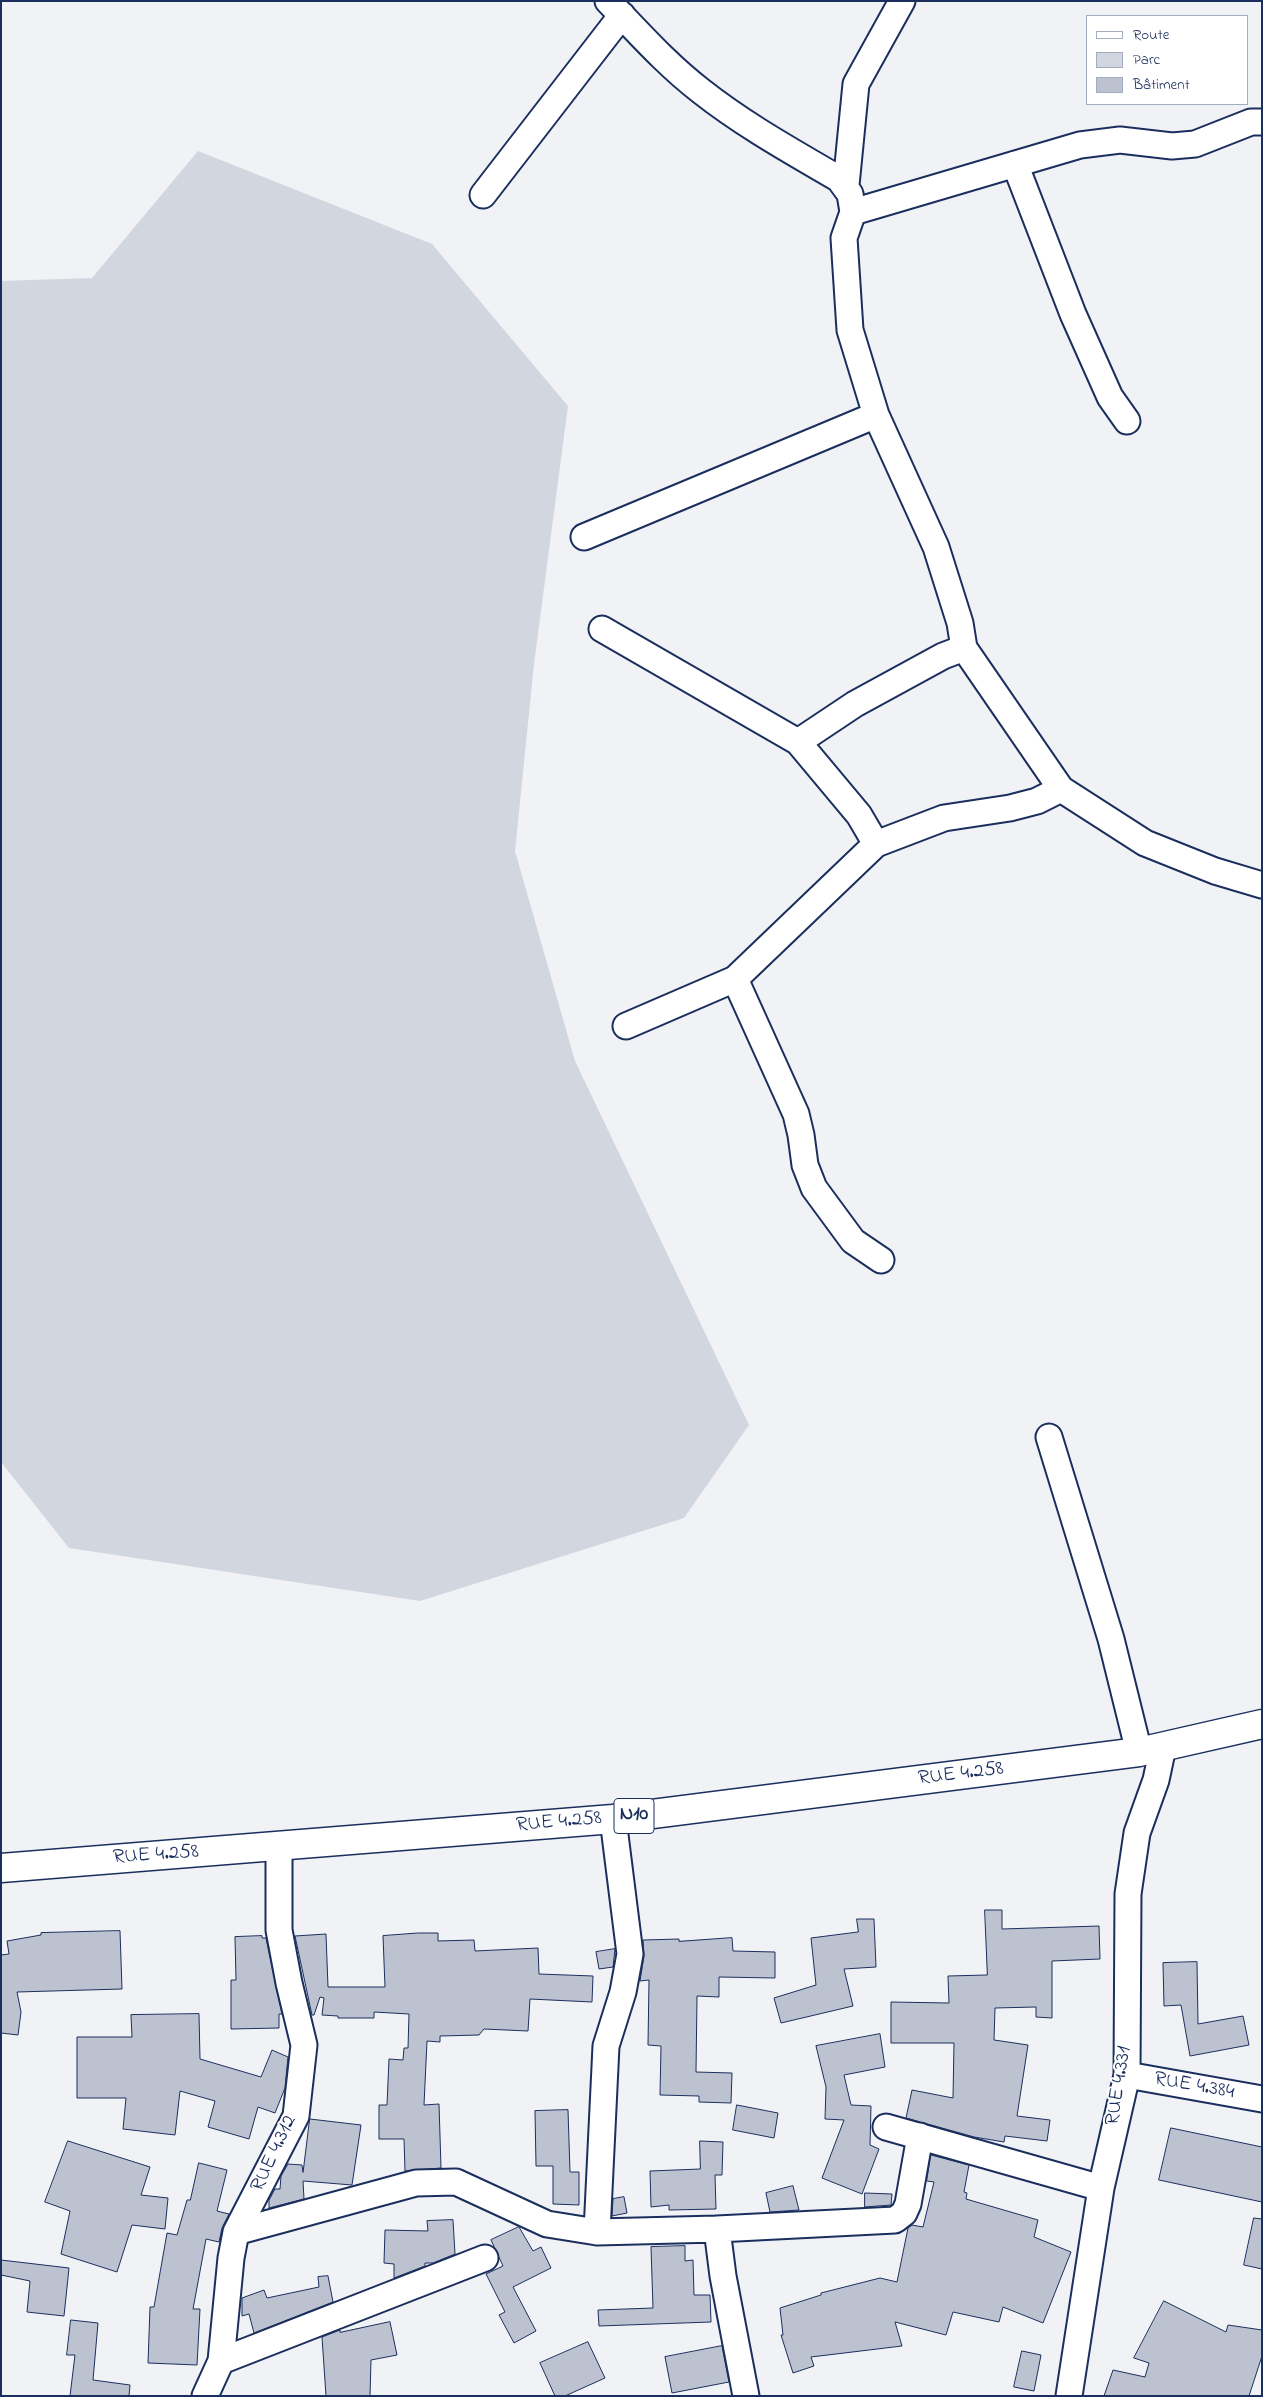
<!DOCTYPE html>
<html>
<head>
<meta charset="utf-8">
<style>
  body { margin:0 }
  #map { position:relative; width:1263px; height:2397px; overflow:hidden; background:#f1f2f5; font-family:"Indie Flower",sans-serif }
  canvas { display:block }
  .frame { position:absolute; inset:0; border:2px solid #1b2f5e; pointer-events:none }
  .legend { position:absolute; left:1086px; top:15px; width:162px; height:90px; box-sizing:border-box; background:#fff; border:1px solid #a4acbf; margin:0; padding:6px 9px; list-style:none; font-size:15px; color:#1b2f5e }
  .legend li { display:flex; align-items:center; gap:10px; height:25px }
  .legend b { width:25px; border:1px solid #a4acbf }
</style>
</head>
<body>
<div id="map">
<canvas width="1263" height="2397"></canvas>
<div class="frame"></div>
<ul class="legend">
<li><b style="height:6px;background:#fff"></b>Route</li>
<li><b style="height:14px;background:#d2d6df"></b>Parc</li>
<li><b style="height:14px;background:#bcc2d0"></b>Bâtiment</li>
</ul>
</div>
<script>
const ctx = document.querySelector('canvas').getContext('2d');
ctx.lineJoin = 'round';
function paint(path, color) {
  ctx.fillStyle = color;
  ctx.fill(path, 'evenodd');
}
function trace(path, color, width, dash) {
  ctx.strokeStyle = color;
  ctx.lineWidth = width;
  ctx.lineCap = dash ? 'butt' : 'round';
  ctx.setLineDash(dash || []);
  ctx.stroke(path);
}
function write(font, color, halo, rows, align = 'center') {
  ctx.font = font + ' "Indie Flower",sans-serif';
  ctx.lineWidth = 4;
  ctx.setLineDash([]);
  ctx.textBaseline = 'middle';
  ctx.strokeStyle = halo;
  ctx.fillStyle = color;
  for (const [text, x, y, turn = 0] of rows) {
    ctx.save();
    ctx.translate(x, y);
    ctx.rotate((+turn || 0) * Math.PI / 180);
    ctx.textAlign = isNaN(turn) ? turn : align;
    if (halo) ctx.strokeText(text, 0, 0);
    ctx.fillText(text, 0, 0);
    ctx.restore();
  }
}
const green = new Path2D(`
  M198,151l234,93 136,162 -34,258 -19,187 60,210 174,364 -65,93 -264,83 -351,-53 -68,-86v-1181l91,-3z`);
const building = new Path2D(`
  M985,1910h17v19l97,-3 1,33 -48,2v57l-16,-1v-10l-41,1 -1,32 34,5 -11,71 33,4 -3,21 -42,-5 -1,6 -30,-5 -68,-19 6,-28 41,8 1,-55h-63v-41l58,1 -1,-27 39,-1z
  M857,1919h17l2,48 -32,2 9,37 -72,17 -7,-25 42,-13 -5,-47 47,-6z
  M120,1931l2,58 -105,3 4,20 -3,23 -17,-2v-78l8,-1 -2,-13 34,-6v-2z
  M418,1933h20v8l36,-1 1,11 63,-3 1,26 54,2 -1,26 -62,-3 -2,32 -44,-2 -5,6 -39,1v6l-13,-1 -3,64 15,-1 2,64 -36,3 -1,-32h-25v-34h8l2,-46 14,1 1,-12h4l1,-34 -35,-2v6h-36v-2l-16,-1 2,-17 -4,-1 -6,18h-2l-17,-79 31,-2 2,53h57l-2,-51z
  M262,1936v2h4l16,76h-3v14l-48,1v-49h5l-1,-43z
  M732,1938l1,13 42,1v26l-56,-1v20l-22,-1 -1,76 36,1 -1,30 -32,-1v-6l-39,-1 1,-49 -13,-1 1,-65 -9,1 4,-25 -1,-16 36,-1v2z
  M615,1949l-2,18 -14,2 -3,-17z
  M1197,1962l1,62 45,-8 6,29 -59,11 -9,-51 -17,1 -1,-43z
  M199,2014l1,45 61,18 11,-27 16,7 -3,31 -10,25 -17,-6 -9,32 -41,-12 7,-26 -35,-10 -5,44 -52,-6 3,-31h-49v-61h55l-1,-22z
  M880,2034l5,33 -41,8 7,30 20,1 -1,39 9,4 -17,45 -40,-16 22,-58 -19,-1 1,-32 -10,-41z
  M737,2105l41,8 -4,25 -41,-8z
  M568,2110l2,62h9v33l-26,-1v-38h-17l-1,-55z
  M310,2119l51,6 -9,60 -49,-4 1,18 -35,9v-8l6,-11h5l1,-13 7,-12 14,1 1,7z
  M1171,2128l91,19v55l-103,-22z
  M68,2141l82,26 -9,28 27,3 -3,31 -33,-4 -15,47 -56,-18 9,-43 -25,-9z
  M700,2141l23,1 -1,33h-7l1,34 -47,1v-5l-18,2 -1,-36 50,-2z
  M931,2155l38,10 -5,27 3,1 -1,6 72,21 -4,17 37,15 -28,71 -40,-16 -4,15 -46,-10 -7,23 -51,-13 7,24 -91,11 3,9 -21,7 -12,-38h2l-3,-27 41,-13v-2l59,-15 17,4 11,-54 4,-3 11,2 11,-45 -7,-1z
  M199,2163l28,7 -10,41 12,3 -7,14 -3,14 -13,-3 -13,70h7l-3,56 -49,-2 2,-56h4l13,-74 10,2 10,-35h3z
  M793,2186l6,24 -29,2 -4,-19z
  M865,2193l27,1 -1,11 -26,2z
  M624,2197l3,16 -15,3 1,-17z
  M1254,2218l8,1v50l-18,-4z
  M453,2220l2,34 -22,9h-8v3l-31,12v-14l-10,-1 1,-33 43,1 -1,-10z
  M519,2227l14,24 8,-4 10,21 -38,19 23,44 -22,12 -15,-28 6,-3 -19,-38 17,-8 -12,-26z
  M685,2246v15l8,-1 1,35h16l1,27 -112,4 -1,-16 55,-2 -2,-61z
  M1,2260l68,8 -5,48 -37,-4 3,-31 -29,-6z
  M328,2276l5,26 -79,31 -5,-19 -7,2v-18l22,-8 3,8 52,-11 -1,-10z
  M1164,2301l62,31 2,-7 34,5v26l-13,40h-145l9,-26 32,7 4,-14 -15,-5z
  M71,2320l27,3 -5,57 37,5 -1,11h-59l5,-41h-8z
  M390,2322l7,33 -26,5 -1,36h-44l-4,-59 18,-7v2z
  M588,2342l17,36 -40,18h-10l-15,-33z
  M722,2346l7,36 -57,11 -7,-36z
  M1022,2351l19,4 -7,36 -20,-4z`);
const minor = new Path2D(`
  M608,1c30,31 59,64 93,90 43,34 92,61 138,88l11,15 3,18 -9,26 6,92 26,85 60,132 24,76 4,25 97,141 84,54 70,28 47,14
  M1015,164l58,150 37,83 17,24
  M846,185l10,-101 46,-83
  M483,195l139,-180
  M853,212l227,-67 40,-5 52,6 23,-2 56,-22h11
  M584,537l292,-122
  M602,629l196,113 61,73 17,29 -141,135 -109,47
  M798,742l57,-38 88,-48 21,-8
  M876,844l68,-26 66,-10 27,-7 24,-12
  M735,979l61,135 5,21 4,30 9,23 39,53 28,19
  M1049,1437l62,202 28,113
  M1127,2075l135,24
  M886,2127l215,61
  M717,2229l6,47 23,120
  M236,2232l180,-49 40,-1 91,42 50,8 120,-3 178,-9 9,-7 4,-9 12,-68
  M597,2232l9,-186 17,-54 7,-38 -17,-135
  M221,2361l264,-103
  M205,2396l16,-35 10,-103 5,-26 60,-116 8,-71 -15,-62 -10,-53v-83
  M1069,2396l32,-208 26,-113 1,-181 9,-61 19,-53 7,-33`);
const trunk = new Path2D(`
  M1,1868l612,-49 526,-67 123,-28`);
const shields = [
  [634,1816,40]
];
const shieldNames = [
  ["N10",634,1816]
];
const streetNames = [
  ["RUE 4.258",961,1775,-7],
  ["RUE 4.258",559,1823,-5],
  ["RUE 4.258",156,1856,-4],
  ["RUE 4.331",1120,2086,-81],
  ["RUE 4.384",1194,2087,10],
  ["RUE 4.312",275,2154,-65]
];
paint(green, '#d2d6df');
paint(building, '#bcc2d0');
trace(building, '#1b2f5e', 1);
trace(minor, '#1b2f5e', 29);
trace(trunk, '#1b2f5e', 31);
trace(minor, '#fff', 25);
trace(trunk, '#fff', 28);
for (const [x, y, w] of shields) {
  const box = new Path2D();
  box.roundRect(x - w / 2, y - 17.5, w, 35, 4);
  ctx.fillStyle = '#fff';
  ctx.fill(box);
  trace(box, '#1b2f5e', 1);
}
write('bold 20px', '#1b2f5e', null, shieldNames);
write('21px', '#1b2f5e', '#fff', streetNames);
</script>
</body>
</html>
